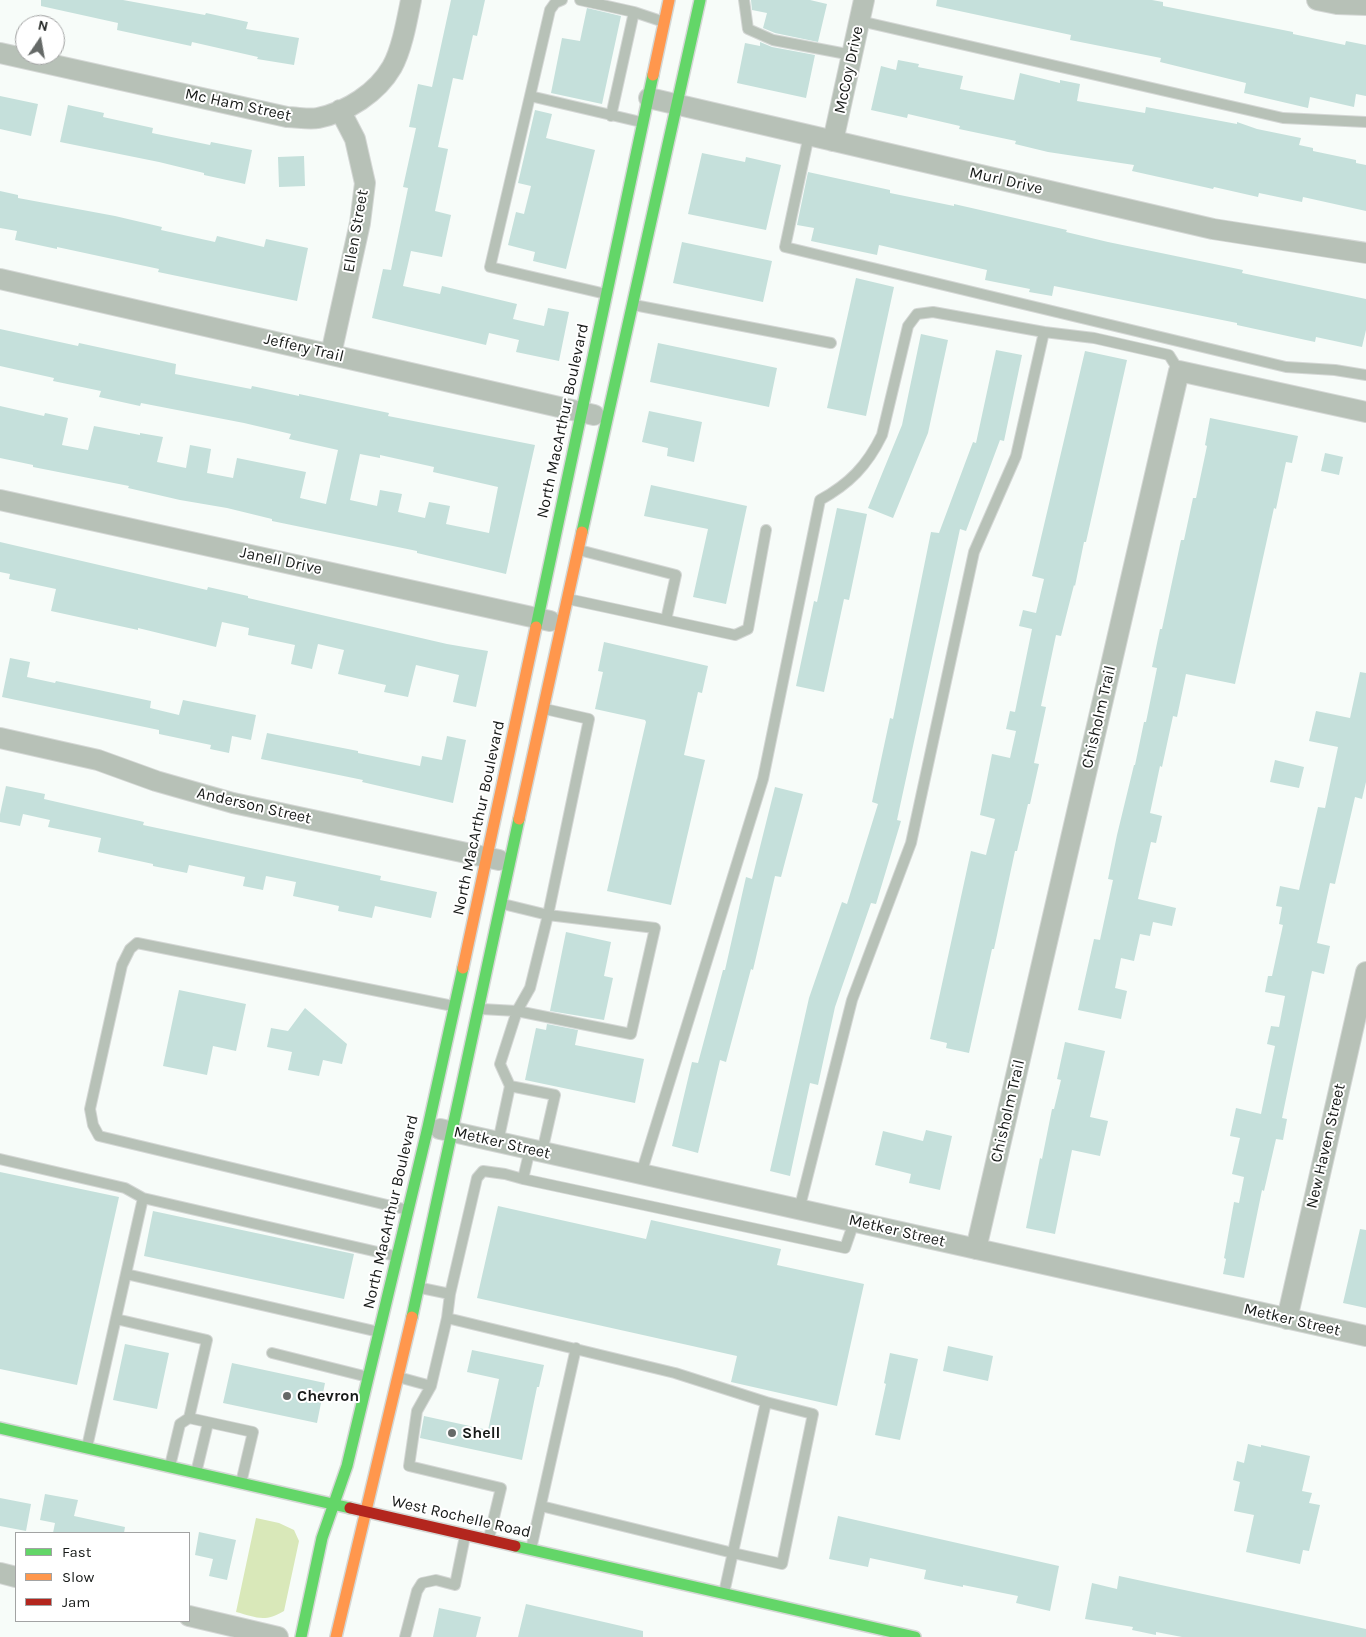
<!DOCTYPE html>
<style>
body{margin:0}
#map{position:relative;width:1366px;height:1637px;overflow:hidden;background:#f7fcf9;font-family:Karla,sans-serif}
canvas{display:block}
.legend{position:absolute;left:15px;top:1532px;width:175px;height:90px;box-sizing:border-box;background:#fff;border:1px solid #a2a3a3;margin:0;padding:6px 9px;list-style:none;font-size:15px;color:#171a18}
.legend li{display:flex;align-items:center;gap:10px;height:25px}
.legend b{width:25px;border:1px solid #a2a3a3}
.north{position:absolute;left:15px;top:15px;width:50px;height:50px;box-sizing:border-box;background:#fff;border:1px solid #a2a3a3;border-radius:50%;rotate:12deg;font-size:14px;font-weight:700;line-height:20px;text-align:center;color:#171a18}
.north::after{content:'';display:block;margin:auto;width:18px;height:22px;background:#656967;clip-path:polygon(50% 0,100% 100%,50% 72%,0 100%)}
</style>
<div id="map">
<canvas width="1366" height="1637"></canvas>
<ul class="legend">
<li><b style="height:6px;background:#63d668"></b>Fast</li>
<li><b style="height:6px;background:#ff974d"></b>Slow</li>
<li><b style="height:6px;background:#b3261e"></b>Jam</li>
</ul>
<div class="north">N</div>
</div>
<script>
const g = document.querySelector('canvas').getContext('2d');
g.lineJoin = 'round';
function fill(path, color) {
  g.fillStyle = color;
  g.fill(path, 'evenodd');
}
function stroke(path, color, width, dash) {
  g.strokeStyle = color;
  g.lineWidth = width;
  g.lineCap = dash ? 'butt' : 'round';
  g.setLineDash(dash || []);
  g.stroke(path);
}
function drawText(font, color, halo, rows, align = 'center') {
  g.font = font + ' Karla,sans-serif';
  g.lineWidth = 4;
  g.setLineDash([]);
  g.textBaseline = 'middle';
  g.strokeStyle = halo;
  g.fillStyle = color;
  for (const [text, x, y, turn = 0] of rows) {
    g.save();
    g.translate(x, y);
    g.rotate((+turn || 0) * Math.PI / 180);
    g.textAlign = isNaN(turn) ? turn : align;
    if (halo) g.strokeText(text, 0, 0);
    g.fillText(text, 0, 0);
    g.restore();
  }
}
fill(new Path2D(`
 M256 1518 279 1523 294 1530 299 1541 284 1611C264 1623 256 1617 236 1612Z`), '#d9e8b9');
fill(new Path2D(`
 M41 0H123L205 15 206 13 248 22 246 29 299 38 294 65 257 59 258 57 192 42 191 46 117 30 118 23 41 6Z
 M451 0H485L477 36 473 35 463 80 453 78 438 147 448 149 435 211 451 215 442 257 411 251 403 286 440 294 442 286 517 304 513 319 544 326 548 308 569 312 559 361 516 352 519 340 489 333 486 345 372 318 383 269 391 270 408 188 403 187 416 128 409 127 418 84 432 87Z
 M751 0H810L827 4 818 42 775 33 763 28 767 13 752 10Z
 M937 0H1152L1163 2V6L1293 32V34L1345 45 1346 41 1366 45V96L1356 94 1354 107 1310 97 1308 108 1244 93 1246 83 1160 62 1161 58 1070 40 1071 35 936 6Z
 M587 8 621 16 602 104 551 93 562 38 580 41Z
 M760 42 772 47 815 55 806 98 737 83 745 43 760 46Z
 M898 60 919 64 918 67 963 76 960 89 1014 100 1020 73 1060 83V80L1080 84 1077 101 1145 113 1146 107 1237 124V122L1257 129 1301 138 1299 145 1313 148V151L1356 160V163L1366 165V211L1303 197 1302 202 1259 193 1258 197 1214 187 1213 189 1132 171 1134 165 1048 152 1015 144 1016 141 959 129 960 126 908 114 907 118 871 110 881 66 896 70Z
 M0 96 38 104 31 136 0 129Z
 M68 105 104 113 103 117 153 128 152 133 210 145 211 142 252 150 245 184 204 175V173L159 162 60 142Z
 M535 110 552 114 546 138 595 150 566 269 533 261 535 252 508 245 516 212 524 214 531 186 518 183Z
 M702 153 745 162 746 157 781 165 766 230 688 214Z
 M304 156 305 186 279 187 278 157Z
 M808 172 890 190V193L954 206V204L976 209 1067 230 1066 232 1108 242 1243 270 1242 273 1366 299V330L1362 347 1316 337 1315 342 1237 325V323L1054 286 1052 296 1029 292 1030 289 985 280 987 270 879 245 877 255 811 241 814 228 797 225Z
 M0 191 18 195V198L115 216 162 227 161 230 215 242 217 236 264 247 266 239 308 248 297 301 158 272 159 269 57 247V249L15 240 17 231 0 228Z
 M682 242 772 261 763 302 673 283Z
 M856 278 894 287 866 416 827 408Z
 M0 329 78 346 79 343 176 364 175 374 251 389 252 386 299 396V394L389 413 388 416 535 445 506 574 417 553V551L272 521V519L227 508 180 500 128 488 129 486 33 467V465L0 458V406L44 416 45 413 68 418 62 445 88 450 94 426 140 435V433L163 437 157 462 186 468 190 445 211 449 207 473 233 478 237 458 306 472 300 498 326 504 338 450 289 439 291 434 244 423 141 403 140 406 99 397 101 391 53 381 54 378 0 366ZM360 454 380 458V455L434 467 433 472 498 487 489 533 446 524 450 506 429 502 425 518 398 512 402 494 380 490 377 506 350 500Z
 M921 334 948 340 928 433 893 518 868 508 902 425Z
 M658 343 777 368 769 407 650 382Z
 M996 350 1022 355 1004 441 1000 440 966 531 960 529 897 820 901 821 876 904 871 903 835 1007 818 1085 810 1083 790 1176 770 1171 809 998 842 902 847 904 878 804 872 802 890 718 893 719 931 532 939 533 973 442 976 443Z
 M1085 351 1127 360 1086 542H1084L1075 586 1074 585 1061 636 1056 635 1041 706 1046 707 1034 763 1039 764 1030 804H1028L1017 851H1015L994 949H992L969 1053 946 1048 947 1043 930 1039 971 851 986 855 995 819 980 815 992 754 1010 758 1016 731 1006 729 1010 711 1015 712 1032 629 1019 626 1023 610 1036 613 1044 579 1032 576Z
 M649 411 702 422 694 462 667 456 668 448 642 442Z
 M1210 418 1298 436 1292 463 1286 462 1276 509 1274 508 1235 684 1186 674 1177 717 1173 716 1162 767 1160 766 1150 813 1162 816 1156 843 1151 842 1138 899 1176 908 1172 926 1153 922 1150 936 1140 934 1134 961 1121 958 1115 988 1127 991 1121 1019 1078 1010 1094 939 1100 940 1113 880 1108 879 1117 835 1134 765H1135L1144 722H1146L1157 668 1152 667 1160 629H1162L1181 540H1184L1193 498H1196L1207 446 1205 445Z
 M1325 453 1343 457 1339 475 1321 471Z
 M651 485 747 506 726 604 693 597 708 529 644 516Z
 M837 508 867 514 849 600 844 599 824 692 796 686 814 601 817 602Z
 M0 542 207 590 208 587 248 596V598L447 644 488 651 476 707 453 702 459 675 416 665 408 697 384 692 386 685 338 674 344 650 318 644 312 669 291 664 295 645 248 635 249 628 222 622 216 647 138 628V630L51 611 56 589 9 579 10 574 0 572Z
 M604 642 708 666 702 693 698 692 684 755 705 760 671 905 607 891 646 722 645 720 595 709 603 672 598 671Z
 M10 658 30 662 27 677 55 683 56 681 151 701 150 708 179 715 183 700 256 715 251 740 232 736 229 753 210 749 211 745 159 734V730L2 697Z
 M1360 672 1366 673V782L1362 799 1355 797 1335 884 1330 883 1317 943 1330 946 1324 974 1312 971 1282 1118 1287 1119 1283 1140 1276 1139 1264 1191 1262 1190 1244 1278 1223 1274 1226 1259 1224 1258 1234 1202 1239 1203 1244 1177 1232 1174 1240 1138 1230 1136 1236 1108 1261 1114 1275 1046 1267 1044 1271 1026 1279 1027 1285 996 1265 992 1268 976H1272L1283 925 1279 924 1282 907 1276 906 1280 886 1299 890 1318 807 1325 808 1338 747 1309 741 1316 711 1350 718Z
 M267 733 358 751V753L420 766 422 756 442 760 447 736 466 740 453 803 362 782 363 780 261 759Z
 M1275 760 1304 767 1299 788 1270 782Z
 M6 786 45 794 44 799 144 822 143 825 381 876 380 880 437 892 431 918 375 906 372 918 338 911 339 906 293 896 296 882 266 876 263 890 243 886 245 877 189 865 187 873 153 866V864L98 852 101 838 48 827 50 820 23 814 20 826 0 822V814Z
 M775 787 803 794 781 877 775 876 753 970 751 969 726 1062 720 1060 698 1153 672 1146 692 1062 698 1063 723 970H725L746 877 752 879Z
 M566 932 611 942 604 976 613 978 604 1020 550 1011Z
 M179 990 246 1004 236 1051 213 1046 207 1075 163 1066Z
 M305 1008 347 1044 342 1064 323 1060 319 1076 288 1070 292 1052 267 1047 271 1028 288 1031Z
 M547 1024 578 1030 575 1045 644 1059 635 1103 525 1080 536 1028 546 1030Z
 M1065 1042 1105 1051 1090 1117 1108 1121 1100 1156 1072 1150 1055 1234 1026 1228 1040 1158 1042 1159 1052 1109H1054L1061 1080 1057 1079Z
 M926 1130 952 1136 940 1190 909 1183 911 1174 875 1165 883 1131 923 1141Z
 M0 1172 119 1197 77 1385 0 1369Z
 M498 1206 646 1239 651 1220 781 1249 777 1265 864 1284 837 1406 731 1382 737 1356 477 1298Z
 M153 1211 354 1254 344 1299 144 1256Z
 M1360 1229 1366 1230V1308L1343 1303Z
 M125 1344 169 1353 157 1409 113 1400Z
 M948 1346 993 1356 988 1381 943 1371Z
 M472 1350 544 1365 539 1387H537L522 1460 420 1438 424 1416 488 1430 499 1379 467 1372Z
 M890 1353 918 1359 900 1440 875 1435 886 1384 884 1383Z
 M232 1363 325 1383 317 1423 223 1403Z
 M1248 1444 1261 1447V1445L1310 1456 1302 1491 1312 1493 1309 1503 1320 1505 1309 1551 1303 1550 1300 1564 1246 1552 1254 1515 1234 1511 1240 1482 1233 1480 1237 1461 1244 1463Z
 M45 1494 78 1500 74 1516 125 1527 124 1533H53L55 1523 40 1520Z
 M0 1498 31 1504 26 1531 0 1526Z
 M838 1516 1059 1566 1050 1611 1016 1603 1018 1596 963 1585V1587L924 1579 926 1570 870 1558 868 1567 829 1559Z
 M199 1532 236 1540 227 1580 209 1576 213 1559 195 1555Z
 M1119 1576 1366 1629V1637H1182L1156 1632V1635L1132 1630 1133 1627 1085 1619 1092 1583 1117 1589Z
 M526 1604 643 1631V1637H518Z
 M439 1608 481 1617 476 1637H433Z`), '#c5e0db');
const lane = new Path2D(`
 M580 0 634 12 664 22
 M744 0 748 29 773 40 852 55
 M860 21 1283 118 1366 122
 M530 96 550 10 555 3 562 0
 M611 116 634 12
 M809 135 785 247 1286 367 1335 370 1366 375
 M606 294 490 267 530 96 641 122
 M634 305 831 343
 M1044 332 1094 338 1169 355 1179 371
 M579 550 676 575 666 620
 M568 599 735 635 748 629 766 530
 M503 904 548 915 530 988 517 1011 631 1034 655 928 548 915 589 719 545 709
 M481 1009 517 1011 500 1064 510 1086 498 1142
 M510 1086 555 1095 542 1152
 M0 1159 125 1188 143 1198 87 1447
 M641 1174 763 779 820 500C849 484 867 466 882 435L908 326 917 314 933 312 1044 332 1016 456 974 552 911 843 852 1000 799 1210
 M523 1179 845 1248 854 1222
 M143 1198 395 1256
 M408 1210 99 1136 93 1125 90 1109 122 965 130 949 137 943 453 1006
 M126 1274 379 1332
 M421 1288 450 1294 447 1318 675 1373 766 1402 724 1593
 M450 1294 477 1178 483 1171 505 1174 523 1179 530 1149
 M116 1319 207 1340 189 1418 253 1432 241 1483
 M272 1353 368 1377
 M398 1377 431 1386 447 1318
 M431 1386 417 1411 409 1466 501 1488 489 1538
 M170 1466 180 1424 189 1418
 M196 1473 208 1423
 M541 1506 733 1553 782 1564 813 1414 766 1402
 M531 1549 576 1348
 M405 1637 417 1591 422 1583 436 1580 455 1585 465 1536`);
const street = new Path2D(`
 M1317 0 1337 4 1366 5
 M0 53 287 117C297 117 309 120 318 118 347 112 377 93 392 67 402 49 407 20 411 0
 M649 98 1213 229 1366 253
 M833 141 864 0
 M0 279 594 415
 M331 354 360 223 365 183 355 139 340 110
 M0 500 550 621
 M0 738 98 760 156 781 233 803 499 860
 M440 1129 1366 1336
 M976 1249 1179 371 1366 412
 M1287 1319 1366 972
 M0 1573 16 1577
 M189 1616 278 1637`);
const fast = new Path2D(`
 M582 532 700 0
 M536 627 653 75
 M412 1317 519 819
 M0 1428 350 1508
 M515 1546 915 1637
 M301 1637 322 1538 347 1466 428 1127 463 968`);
const slow = new Path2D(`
 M653 75 669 0
 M519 819 582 532
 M463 968 536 627
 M336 1637 412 1317`);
const jam = new Path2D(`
 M350 1508 515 1546`);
stroke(lane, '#d4d7d5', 12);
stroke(street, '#d4d7d5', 22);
stroke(fast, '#d4d7d5', 14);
stroke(slow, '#d4d7d5', 14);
stroke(jam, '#d4d7d5', 14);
stroke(lane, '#b7c1b7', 10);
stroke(street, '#b7c1b7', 20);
stroke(fast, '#63d668', 11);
stroke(slow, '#ff974d', 11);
stroke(jam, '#b3261e', 11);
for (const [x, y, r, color] of [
 [287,1396,5,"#656967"],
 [452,1433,5,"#656967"]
]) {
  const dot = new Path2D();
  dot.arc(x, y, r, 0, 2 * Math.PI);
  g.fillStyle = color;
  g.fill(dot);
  stroke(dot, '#fff', 2);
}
drawText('16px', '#171a18', '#fff', [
 ["McCoy Drive",849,70,-78],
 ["Mc Ham Street",238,105,12],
 ["Murl Drive",1006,181,13],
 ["Ellen Street",356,231,-80],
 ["Jeffery Trail",304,348,13],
 ["North MacArthur Boulevard",563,421,-78],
 ["Janell Drive",281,561,12],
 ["Chisholm Trail",1099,717,-77],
 ["Anderson Street",254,806,13],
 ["North MacArthur Boulevard",479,818,-78],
 ["Chisholm Trail",1008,1111,-77],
 ["Metker Street",502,1143,13],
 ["New Haven Street",1326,1146,-77],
 ["North MacArthur Boulevard",391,1212,-77],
 ["Metker Street",897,1231,13],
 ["Metker Street",1292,1320,13],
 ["West Rochelle Road",461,1517,13]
]);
drawText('bold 16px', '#171a18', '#fff', [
 ["Chevron",297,1396],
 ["Shell",462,1433]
], 'left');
</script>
